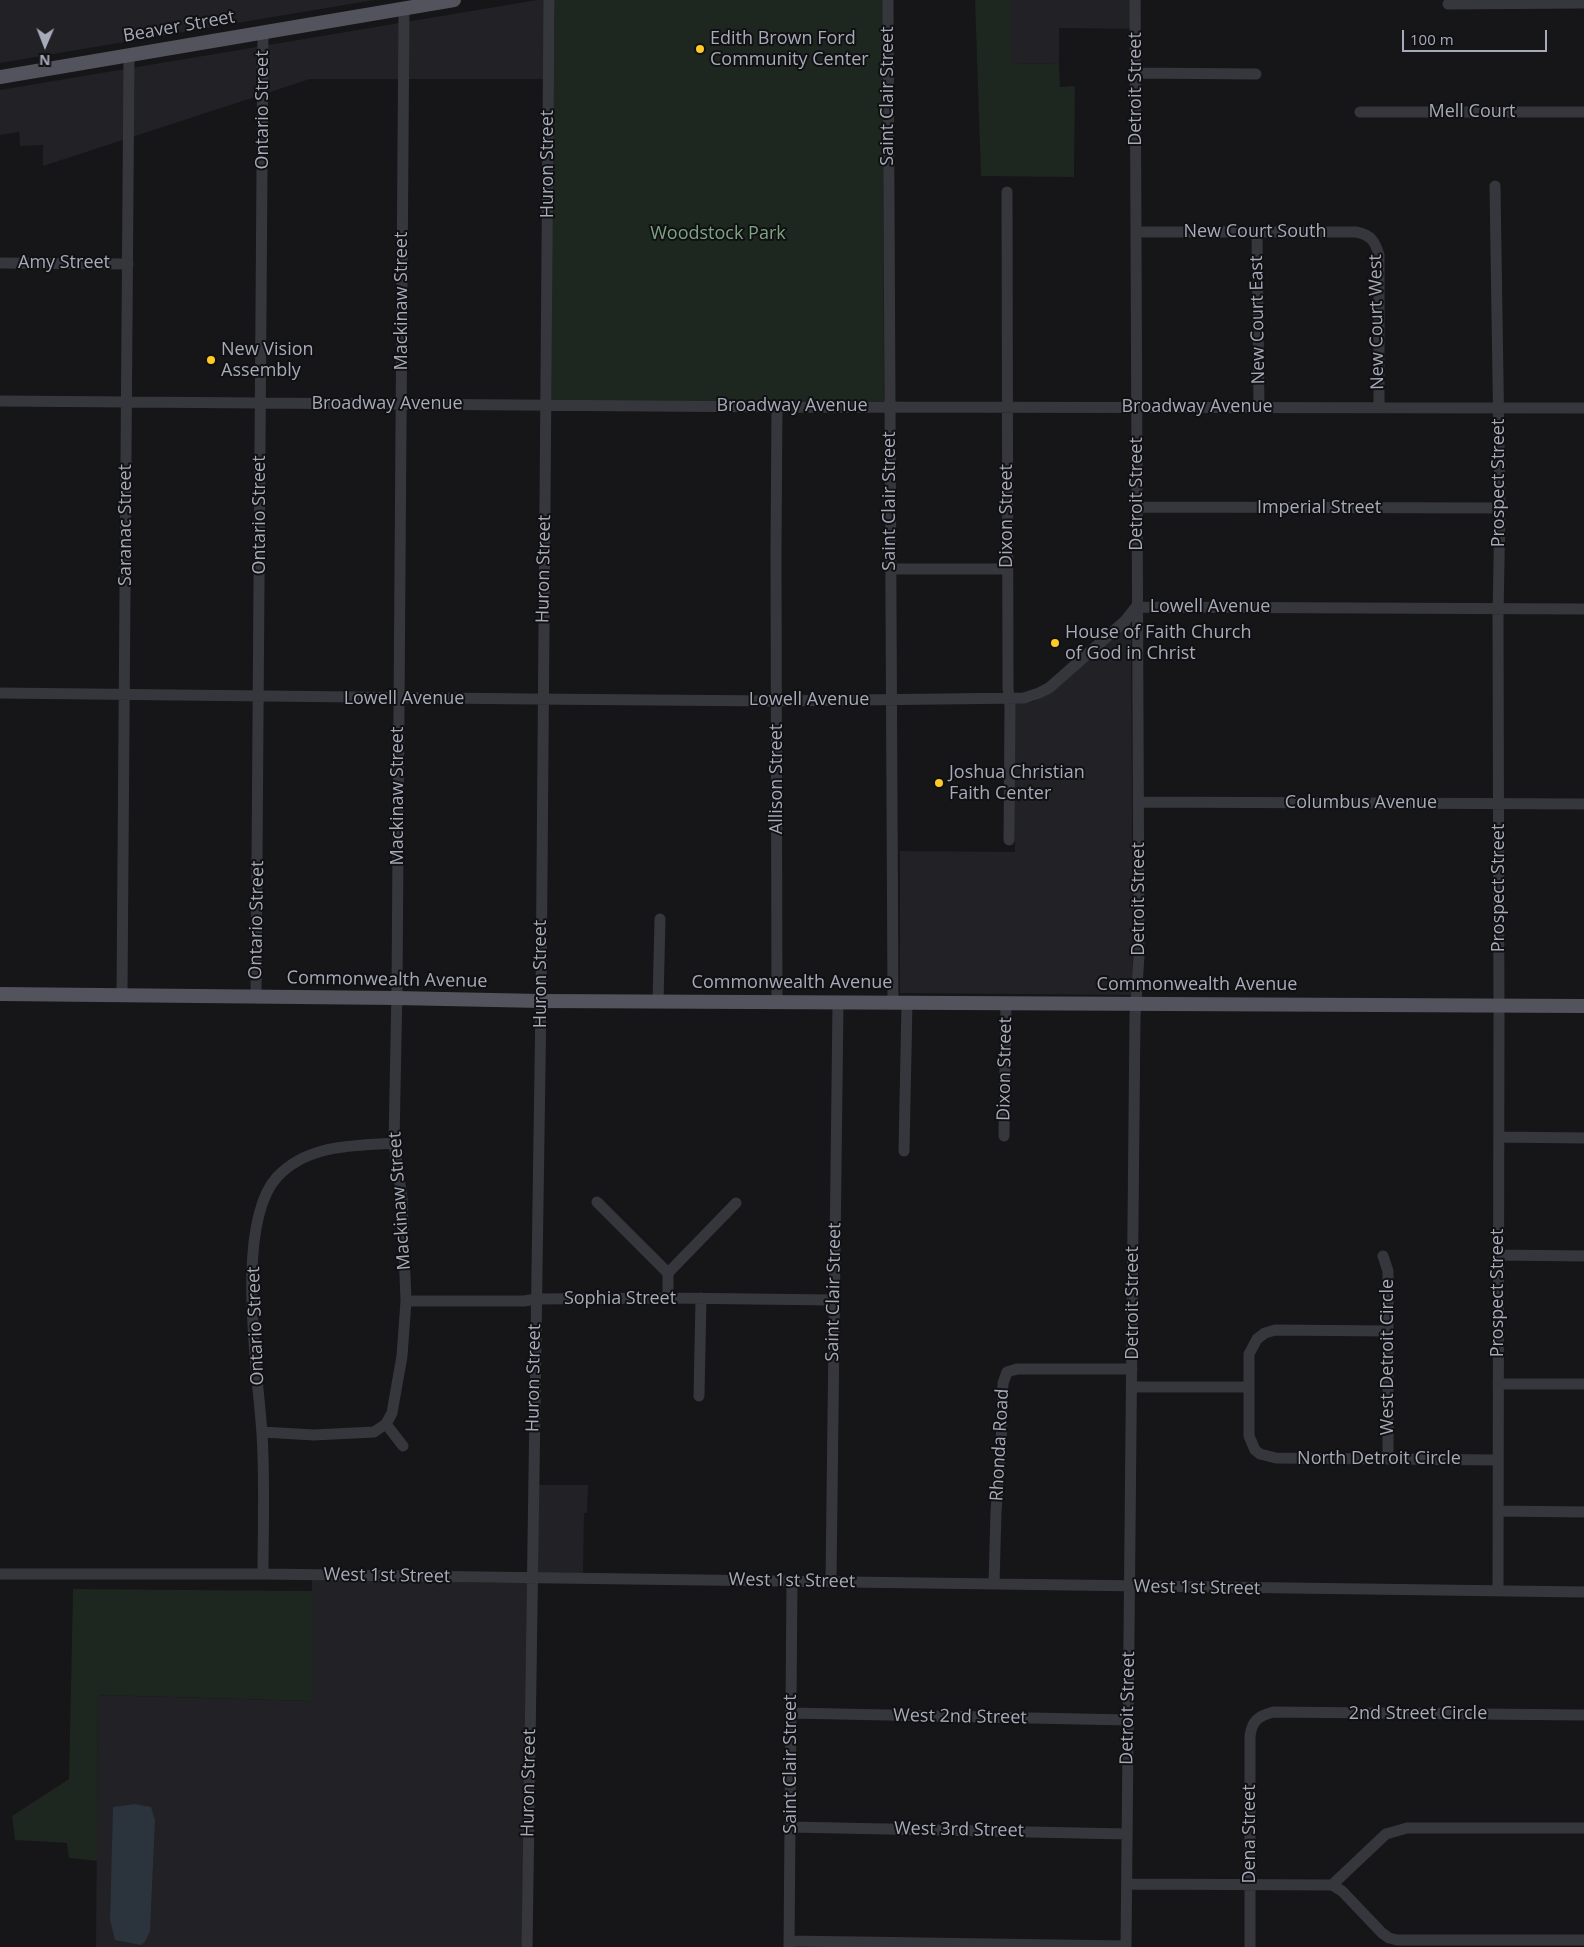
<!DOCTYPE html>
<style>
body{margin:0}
#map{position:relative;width:1584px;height:1947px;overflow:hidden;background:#161518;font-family:"Open Sans",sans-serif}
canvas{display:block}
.north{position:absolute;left:20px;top:20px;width:50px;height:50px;-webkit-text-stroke:4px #111013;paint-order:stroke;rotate:181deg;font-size:14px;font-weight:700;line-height:20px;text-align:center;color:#a6aab9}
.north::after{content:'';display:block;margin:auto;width:18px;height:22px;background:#a6aab9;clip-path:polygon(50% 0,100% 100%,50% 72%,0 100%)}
.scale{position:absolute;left:1402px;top:30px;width:145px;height:22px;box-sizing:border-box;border:2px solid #a6aab9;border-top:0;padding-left:6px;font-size:15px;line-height:18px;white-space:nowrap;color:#a6aab9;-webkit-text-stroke:4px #111013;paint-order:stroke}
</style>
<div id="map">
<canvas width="1584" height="1947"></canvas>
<div class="north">N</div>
<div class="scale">100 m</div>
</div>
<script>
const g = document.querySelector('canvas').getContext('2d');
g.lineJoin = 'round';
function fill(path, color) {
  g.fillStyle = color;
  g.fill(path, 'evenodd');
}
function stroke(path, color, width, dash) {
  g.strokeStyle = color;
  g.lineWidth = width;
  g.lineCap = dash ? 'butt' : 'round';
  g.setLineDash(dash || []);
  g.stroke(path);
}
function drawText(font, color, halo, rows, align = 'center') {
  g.font = font + ' "Open Sans",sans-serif';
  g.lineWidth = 4;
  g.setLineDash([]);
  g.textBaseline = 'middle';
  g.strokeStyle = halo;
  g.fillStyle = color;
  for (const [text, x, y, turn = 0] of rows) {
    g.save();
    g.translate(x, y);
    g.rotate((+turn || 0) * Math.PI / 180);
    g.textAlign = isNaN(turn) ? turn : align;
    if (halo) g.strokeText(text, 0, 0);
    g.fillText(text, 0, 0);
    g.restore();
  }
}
fill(new Path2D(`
 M0 0H374L0 63Z
 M537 0H555L553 79H310L43 166V145L20 146 19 132 0 135V90Z
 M1011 0H1141V29L1059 28V64L1011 63Z
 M1131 620 1133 995 900 993V851L1015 852 1012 702H1032L1045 696Z
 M537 1485H588L587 1513H584L583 1574 538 1573Z
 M312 1580 527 1583 522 1947H96L98 1695 312 1701Z`), '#222125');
fill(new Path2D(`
 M555 0H883L884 401H551L553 79Z
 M975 0H1011V63L1059 64 1060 87 1075 86 1074 177 981 176Z
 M73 1589 312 1591V1701L98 1695 97 1861 69 1858 67 1843 15 1840 12 1816 69 1779Z`), '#1d261f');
fill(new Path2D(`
 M135 1804 151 1807 155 1820 150 1931 145 1942 141 1945 115 1940 110 1920 113 1807Z`), '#2b333c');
stroke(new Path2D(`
 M888 0 893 1002
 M1448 4 1584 3
 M1136 73 1256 74
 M1360 112H1584
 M1495 186 1500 508 1498 616 1499 1018 1498 1591
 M1007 192 1008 688 1010 707 1009 840
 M1136 232H1356C1371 235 1375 241 1379 255V407
 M1257 232 1259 407
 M0 263 128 264
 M0 401 777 407 1584 408
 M777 407 776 550 777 1002
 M1138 507 1500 508
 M890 569H1007
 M0 693 531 699 776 701 1024 698 1039 693 1049 688 1125 621 1136 607 1584 609
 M1139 802 1584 804
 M122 995 129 55
 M256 997 263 32
 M658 1002 660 919
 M1004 1136 1006 1003
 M1499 1137 1584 1138
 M904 1151 907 1003
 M597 1202 668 1273
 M1499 1255 1584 1256
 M1383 1256 1388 1271V1458
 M668 1298V1273L736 1203
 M406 1301H524L536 1299 668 1298 834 1300
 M1388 1331 1275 1330 1265 1333 1257 1339 1249 1354V1436L1255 1450 1260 1454 1276 1458 1498 1460
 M1498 1384H1584
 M1132 1387H1248
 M699 1396 701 1298
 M386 1424 403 1446
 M262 1432 314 1435 374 1432 386 1424 392 1413 402 1356 406 1301 402 1198 394 1143 397 988 404 8
 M1499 1511 1584 1512
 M0 1574H263L1584 1592
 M263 1574C263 1528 265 1481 262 1434 258 1372 234 1225 277 1177 308 1144 353 1146 394 1143
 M831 1581 838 1003
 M994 1584 996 1511 1001 1448 1003 1383 1007 1372 1017 1369H1132
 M791 1713 1128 1720
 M790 1827 1127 1834
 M1127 1884 1332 1885 1342 1891 1382 1933 1389 1938 1397 1940H1584
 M1332 1885 1386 1834 1407 1828H1584
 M789 1941 1126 1946
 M527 1947 541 1001 549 0
 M789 1947 792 1581
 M1126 1947 1135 1016 1139 956 1135 0
 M1250 1947V1736C1252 1721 1258 1716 1273 1712L1584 1715`), '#36373d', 11);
stroke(new Path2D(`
 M0 77 454 0
 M0 994 396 998 541 1001 1584 1006`), '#52535c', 14);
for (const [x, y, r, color] of [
 [700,49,5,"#ffca26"],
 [211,360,5,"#ffca26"],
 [1055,643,5,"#ffca26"],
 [939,783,5,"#ffca26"]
]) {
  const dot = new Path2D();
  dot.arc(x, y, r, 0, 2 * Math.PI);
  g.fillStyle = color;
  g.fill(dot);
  stroke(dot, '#111013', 2);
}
drawText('18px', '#a6aab9', '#111013', [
 ["Beaver Street",179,27,-10],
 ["Detroit Street",1136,89,-90],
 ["Saint Clair Street",888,96,-90],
 ["Ontario Street",263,110,-90],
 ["Mell Court",1472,112],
 ["Huron Street",548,164,-90],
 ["New Court South",1255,232],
 ["Amy Street",64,263],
 ["Mackinaw Street",402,301,-90],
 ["New Court East",1258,320,-91],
 ["New Court West",1377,322,-91],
 ["Broadway Avenue",387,404],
 ["Broadway Avenue",792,406],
 ["Broadway Avenue",1197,407],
 ["Prospect Street",1499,483,-90],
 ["Detroit Street",1137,494,-90],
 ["Saint Clair Street",890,501,-90],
 ["Imperial Street",1319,508],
 ["Ontario Street",260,515,-90],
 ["Dixon Street",1007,516,-90],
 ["Saranac Street",126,525,-90],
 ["Huron Street",544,569,-89],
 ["Lowell Avenue",1210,607],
 ["Lowell Avenue",404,699],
 ["Lowell Avenue",809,700],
 ["Allison Street",777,779,-90],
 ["Mackinaw Street",398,796,-90],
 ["Columbus Avenue",1361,803],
 ["Prospect Street",1499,888,-90],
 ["Detroit Street",1139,899,-90],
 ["Ontario Street",257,920,-89],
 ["Huron Street",541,974,-90],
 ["Commonwealth Avenue",387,980,1],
 ["Commonwealth Avenue",792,983],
 ["Commonwealth Avenue",1197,985],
 ["Dixon Street",1005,1069,-89],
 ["Mackinaw Street",400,1201,-94],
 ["Saint Clair Street",834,1292,-89],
 ["Prospect Street",1498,1293,-90],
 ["Sophia Street",620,1299],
 ["Detroit Street",1133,1303,-90],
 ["Ontario Street",256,1326,-92],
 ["West Detroit Circle",1388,1357,-90],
 ["Huron Street",534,1378,-89],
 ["Rhonda Road",1000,1445,-87],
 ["North Detroit Circle",1379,1459],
 ["West 1st Street",387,1576,1],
 ["West 1st Street",792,1581,1],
 ["West 1st Street",1197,1588,1],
 ["Detroit Street",1128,1708,-89],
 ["2nd Street Circle",1418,1714],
 ["West 2nd Street",960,1717,1],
 ["Saint Clair Street",791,1764,-90],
 ["Huron Street",529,1783,-89],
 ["West 3rd Street",959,1830,1],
 ["Dena Street",1250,1834,-90]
]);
drawText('18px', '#a6aab9', '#111013', [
 ["Edith Brown Ford",710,39],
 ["Community Center",710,60],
 ["New Vision",221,350],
 ["Assembly",221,371],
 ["House of Faith Church",1065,633],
 ["of God in Christ",1065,654],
 ["Joshua Christian",949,773],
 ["Faith Center",949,794]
], 'left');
drawText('18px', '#7ca582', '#111013', [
 ["Woodstock Park",718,234]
]);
</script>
